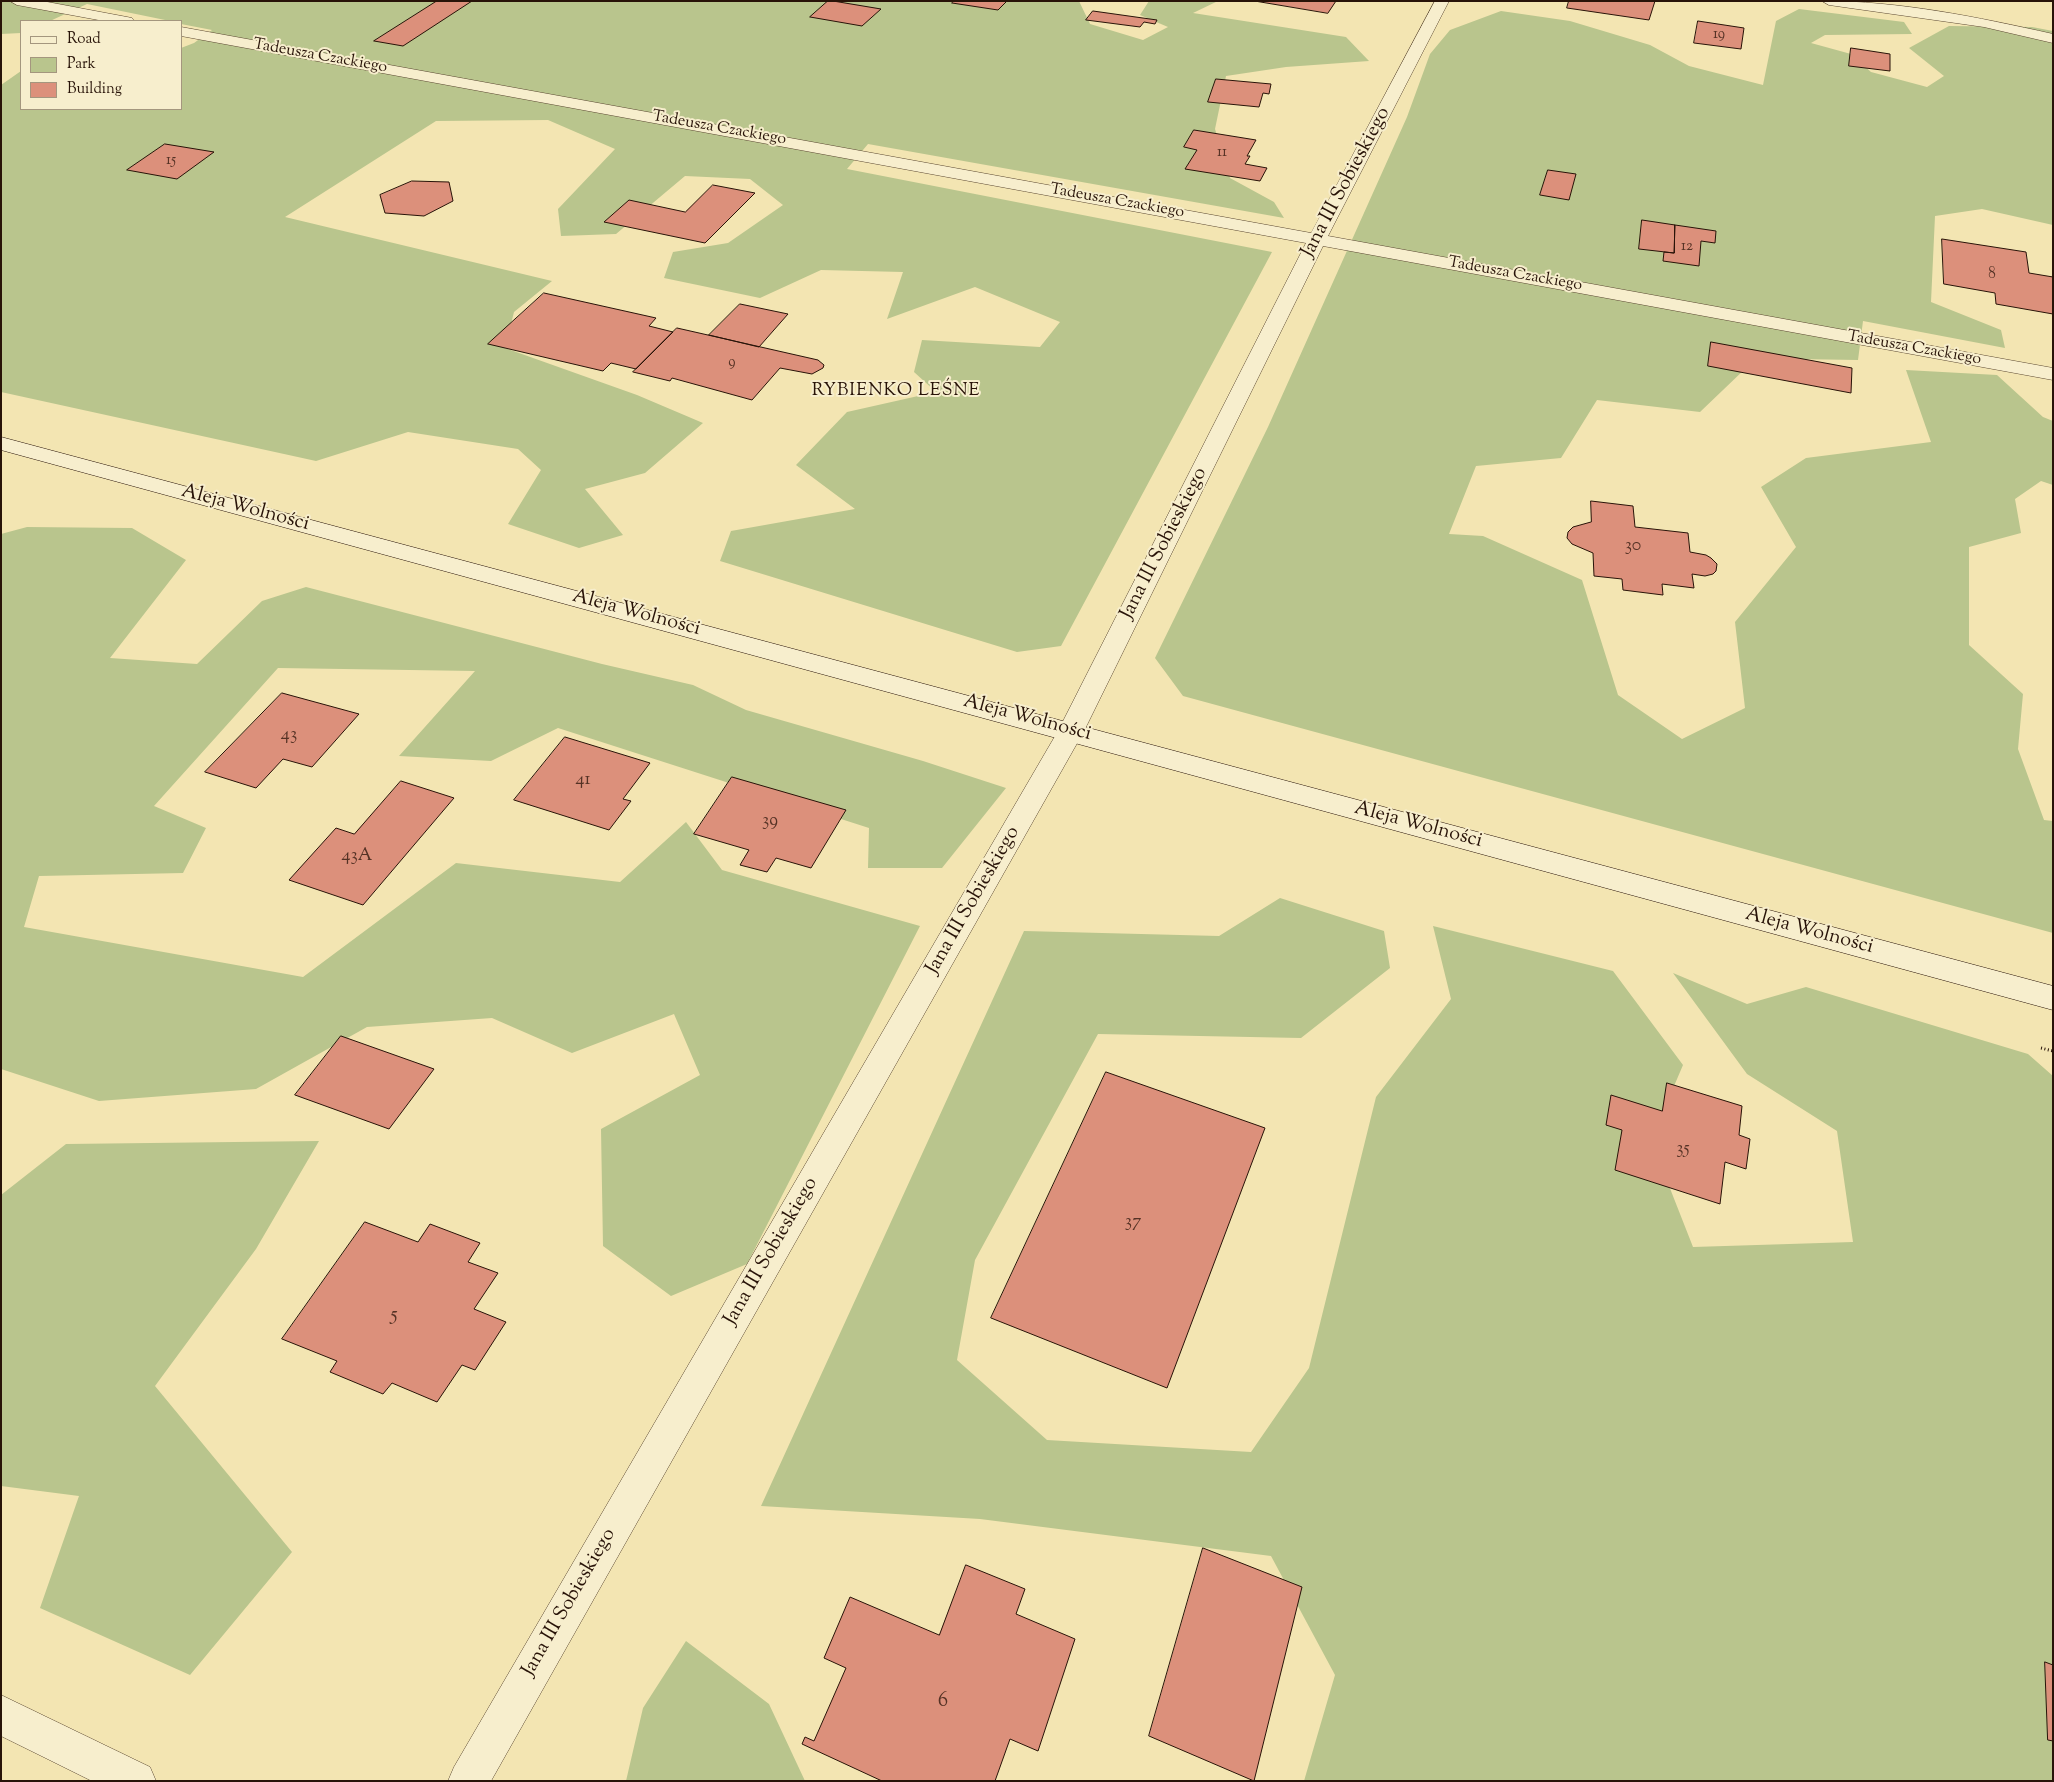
<!DOCTYPE html>
<meta charset="utf-8">
<style>
body{margin:0}
#map{position:relative;width:2054px;height:1782px;overflow:hidden;background:#f3e5b2;font-family:"Sorts Mill Goudy",serif}
canvas{display:block}
.frame{position:absolute;inset:0;border:2px solid #281308;pointer-events:none}
.legend{position:absolute;left:20px;top:20px;width:162px;height:90px;box-sizing:border-box;background:#f7eecd;border:1px solid #a4967e;margin:0;padding:6px 9px;list-style:none;font-size:15px;color:#281308}
.legend li{display:flex;align-items:center;gap:10px;height:25px}
.legend b{width:25px;border:1px solid #a4967e}
</style>
<div id="map">
<canvas width="2054" height="1782"></canvas>
<div class="frame"></div>
<ul class="legend">
<li><b style="height:6px;background:#f7eecd"></b>Road</li>
<li><b style="height:14px;background:#b9c58d"></b>Park</li>
<li><b style="height:14px;background:#dc907b"></b>Building</li>
</ul>
</div>
<script>
const g = document.querySelector('canvas').getContext('2d');
g.lineJoin = 'round';
function fill(path, color) {
  g.fillStyle = color;
  g.fill(path, 'evenodd');
}
function stroke(path, color, width, dash) {
  g.strokeStyle = color;
  g.lineWidth = width;
  g.lineCap = dash ? 'butt' : 'round';
  g.setLineDash(dash || []);
  g.stroke(path);
}
function drawText(font, color, halo, rows, align = 'center') {
  g.font = font + ' "Sorts Mill Goudy",serif';
  g.lineWidth = 4;
  g.setLineDash([]);
  g.textBaseline = 'middle';
  g.strokeStyle = halo;
  g.fillStyle = color;
  for (const [text, x, y, turn = 0] of rows) {
    g.save();
    g.translate(x, y);
    g.rotate((+turn || 0) * Math.PI / 180);
    g.textAlign = isNaN(turn) ? turn : align;
    if (halo) g.strokeText(text, 0, 0);
    g.fillText(text, 0, 0);
    g.restore();
  }
}
fill(new Path2D(`
 M1 1H1079L1090 24 1143 40 1168 27 1140 15 1149 1H1218L1193 13 1346 37 1369 61 1286 67 1226 76 1215 129 1230 178 1274 202 1284 218 868 144 847 169 1272 252 1061 646 1017 652 720 561 731 531 855 509 796 465 847 412 936 392 914 372 922 340 1040 347 1060 322 975 287 887 319 903 272 821 270 760 298 664 278 673 252 728 243 783 205 750 179 685 176 616 234 561 236 558 209 615 149 548 120 436 121 285 217 552 281 514 312 505 348 637 395 703 423 645 473 585 489 623 535 579 548 508 524 541 470 518 449 408 432 316 461 1 392V85L21 71V109H181V48L194 43 212 30 181 24V21H170L87 4 50 21H21V33L1 34Z
 M1799 9 1904 22 1912 34 1825 35 1811 43 1851 54 1871 72 1927 87 1944 76 1909 48 1949 26 2032 27 2053 31V225L1982 209 1935 216 1931 302 2001 330 2005 348 1863 321 1858 360 1794 359 1746 368 1700 412 1597 400 1561 458 1476 466 1449 534 1483 536 1582 580 1618 695 1682 739 1745 708 1735 622 1796 547 1761 487 1806 458 1931 442 1906 370 1997 375 2043 417 2053 421V485L2041 481 2015 499 2021 533 1969 547V645L2023 694 2018 749 2044 820 2053 821V933L1183 696 1155 658 1268 427 1407 117 1430 54 1450 30 1501 11 1570 21 1650 45 1689 66 1763 85 1776 21Z
 M27 527 132 528 186 560 110 658 197 664 262 601 306 587 602 664 693 685 746 710 923 761 1006 788 942 868H868L869 828 558 728 491 761 399 756 475 671 278 668 154 806 206 828 183 873 39 876 24 927 303 977 456 863 620 882 686 822 722 870 920 926 747 1264 671 1296 603 1246 601 1129 700 1075 674 1014 572 1053 492 1018 367 1027 256 1089 99 1101 1 1069V534Z
 M1280 898 1384 931 1390 968 1301 1038 1098 1034 975 1260 957 1360 1047 1440 1251 1452 1309 1368 1376 1097 1451 999 1433 926 1613 971 1683 1065 1651 1140 1693 1247 1853 1242 1837 1131 1747 1074 1673 973 1747 1004 1806 987 2028 1054 2053 1076V1781H1304L1335 1675 1271 1556 980 1519 761 1506 1024 931 1219 936Z
 M319 1141 256 1249 155 1386 292 1552 190 1675 40 1608 79 1496 1 1486V1195L66 1144Z
 M686 1641 769 1704 805 1781H626L643 1708Z`), '#b9c58d');
const building = new Path2D(`
 M437 1H472L403 46 374 41Z
 M828 1H833L881 9 862 26 810 17Z
 M954 1H1004L1006 2 998 10 952 3Z
 M1255 1H1336L1328 13Z
 M1569 1H1655L1649 20 1567 8Z
 M1093 11 1157 20 1155 24 1144 22 1140 27 1086 20Z
 M1698 21 1744 28 1741 49 1694 43Z
 M1851 48 1890 54V71L1849 66Z
 M1216 79 1271 84 1269 94 1263 93 1259 107 1208 102Z
 M1194 130 1256 140 1247 156H1250L1245 164 1267 168 1260 181 1185 169 1197 150 1184 147Z
 M165 144 214 152 177 179 127 170Z
 M1548 170 1576 174 1569 200 1540 195Z
 M412 181 449 182 453 201 424 216 385 213 380 195Z
 M713 185 755 193 705 243 604 222 629 200 685 212Z
 M1642 220 1675 225 1674 253 1639 249Z
 M1675 225 1716 231 1715 243 1701 241 1699 266 1663 261 1664 252 1674 253Z
 M1942 239 2026 252 2029 273 2053 277V314L1996 304 1995 293 1944 284Z
 M544 293 656 318 649 326 673 332 636 369 611 363 603 371 488 344Z
 M740 304 788 314 759 347 709 335Z
 M677 328 818 360 824 365 823 368 812 374 780 368 752 400 672 378 670 381 633 372Z
 M1711 342 1852 368 1851 393 1708 366Z
 M1591 501 1633 506 1635 527 1688 533 1690 552 1706 555 1711 558 1717 564 1716 571 1713 574 1705 576 1692 574 1694 588 1662 584 1663 595 1623 590 1622 579 1594 576 1593 553 1572 544 1567 538 1568 532 1573 527 1591 522Z
 M282 693 359 714 312 767 283 759 256 788 205 772Z
 M565 737 650 763 623 799 631 801 609 830 514 800Z
 M732 777 846 810 811 868 776 858 767 872 740 865 749 850 694 834Z
 M401 781 454 798 363 905 289 880 336 828 354 834Z
 M341 1036 434 1069 389 1129 295 1095Z
 M1106 1072 1265 1128 1167 1388 991 1318Z
 M1667 1083 1742 1106 1739 1135 1750 1139 1746 1169 1725 1162 1720 1204 1615 1170 1622 1130 1606 1125 1611 1095 1662 1111Z
 M365 1222 418 1242 430 1224 480 1243 468 1262 498 1273 474 1309 506 1322 475 1370 462 1365 437 1402 392 1383 383 1394 330 1372 337 1361 282 1339Z
 M1203 1548 1302 1587 1254 1781 1149 1736Z
 M966 1565 1025 1589 1016 1614 1075 1639 1038 1751 1010 1739 995 1781H882L802 1744 805 1737 814 1741 846 1668 824 1658 850 1597 939 1635Z
 M2045 1662 2053 1665V1741L2048 1740Z`);
fill(building, '#dc907b');
stroke(building, '#281308', 1);
const street = new Path2D(`
 M10 1H42L127 17 132 18 134 21H104L17 5Z
 M1435 1H1449L1328 236 2053 368V380L1323 246 1084 731 491 1781H448L454 1767 1058 731 1306 243 181 36V27L1311 233Z
 M1822 1C1900 1 1977 17 2053 34V43L1984 27 1829 5Z
 M1 1695 150 1767 156 1781H92L1 1736Z`);
const secondary = new Path2D(`
 M1 437 2053 986V1010L1 450Z`);
stroke(street, '#5b4832', 1);
stroke(secondary, '#281308', 1);
stroke(new Path2D(`
 M2041 1048 2053 1051`), '#281308', 3, [1, 2.5]);
fill(street, '#f7eecd');
fill(secondary, '#f7eecd');
drawText('15px', '#553225', null, [
 ["19",1719,35],
 ["11",1222,153],
 ["15",171,161],
 ["12",1687,247],
 ["8",1992,275],
 ["9",732,363]
]);
drawText('16px', '#281308', '#f7eecd', [
 ["Tadeusza Czackiego",320,57,10],
 ["Tadeusza Czackiego",719,129,10],
 ["Tadeusza Czackiego",1117,202,10],
 ["Tadeusza Czackiego",1515,275,10],
 ["Tadeusza Czackiego",1914,349,10]
]);
g.letterSpacing = '1px';
drawText('18px', '#281308', '#f7eecd', [
 ["RYBIENKO LEŚNE",896,392]
]);
g.letterSpacing = '0px';
drawText('18px', '#553225', null, [
 ["30",1633,547],
 ["43",289,736],
 ["41",583,781],
 ["39",770,822],
 ["43A",357,857],
 ["35",1683,1150],
 ["37",1133,1223]
]);
drawText('20px', '#281308', '#f7eecd', [
 ["Jana III Sobieskiego",1347,183,-62],
 ["Aleja Wolności",245,509,15],
 ["Jana III Sobieskiego",1165,544,-63],
 ["Aleja Wolności",636,614,15],
 ["Aleja Wolności",1027,719,15],
 ["Aleja Wolności",1418,826,15],
 ["Jana III Sobieskiego",974,901,-60],
 ["Aleja Wolności",1809,932,15],
 ["Jana III Sobieskiego",772,1252,-60],
 ["Jana III Sobieskiego",570,1603,-60]
]);
drawText('21px', '#553225', null, [
 ["5",394,1316],
 ["6",943,1702]
]);
</script>
